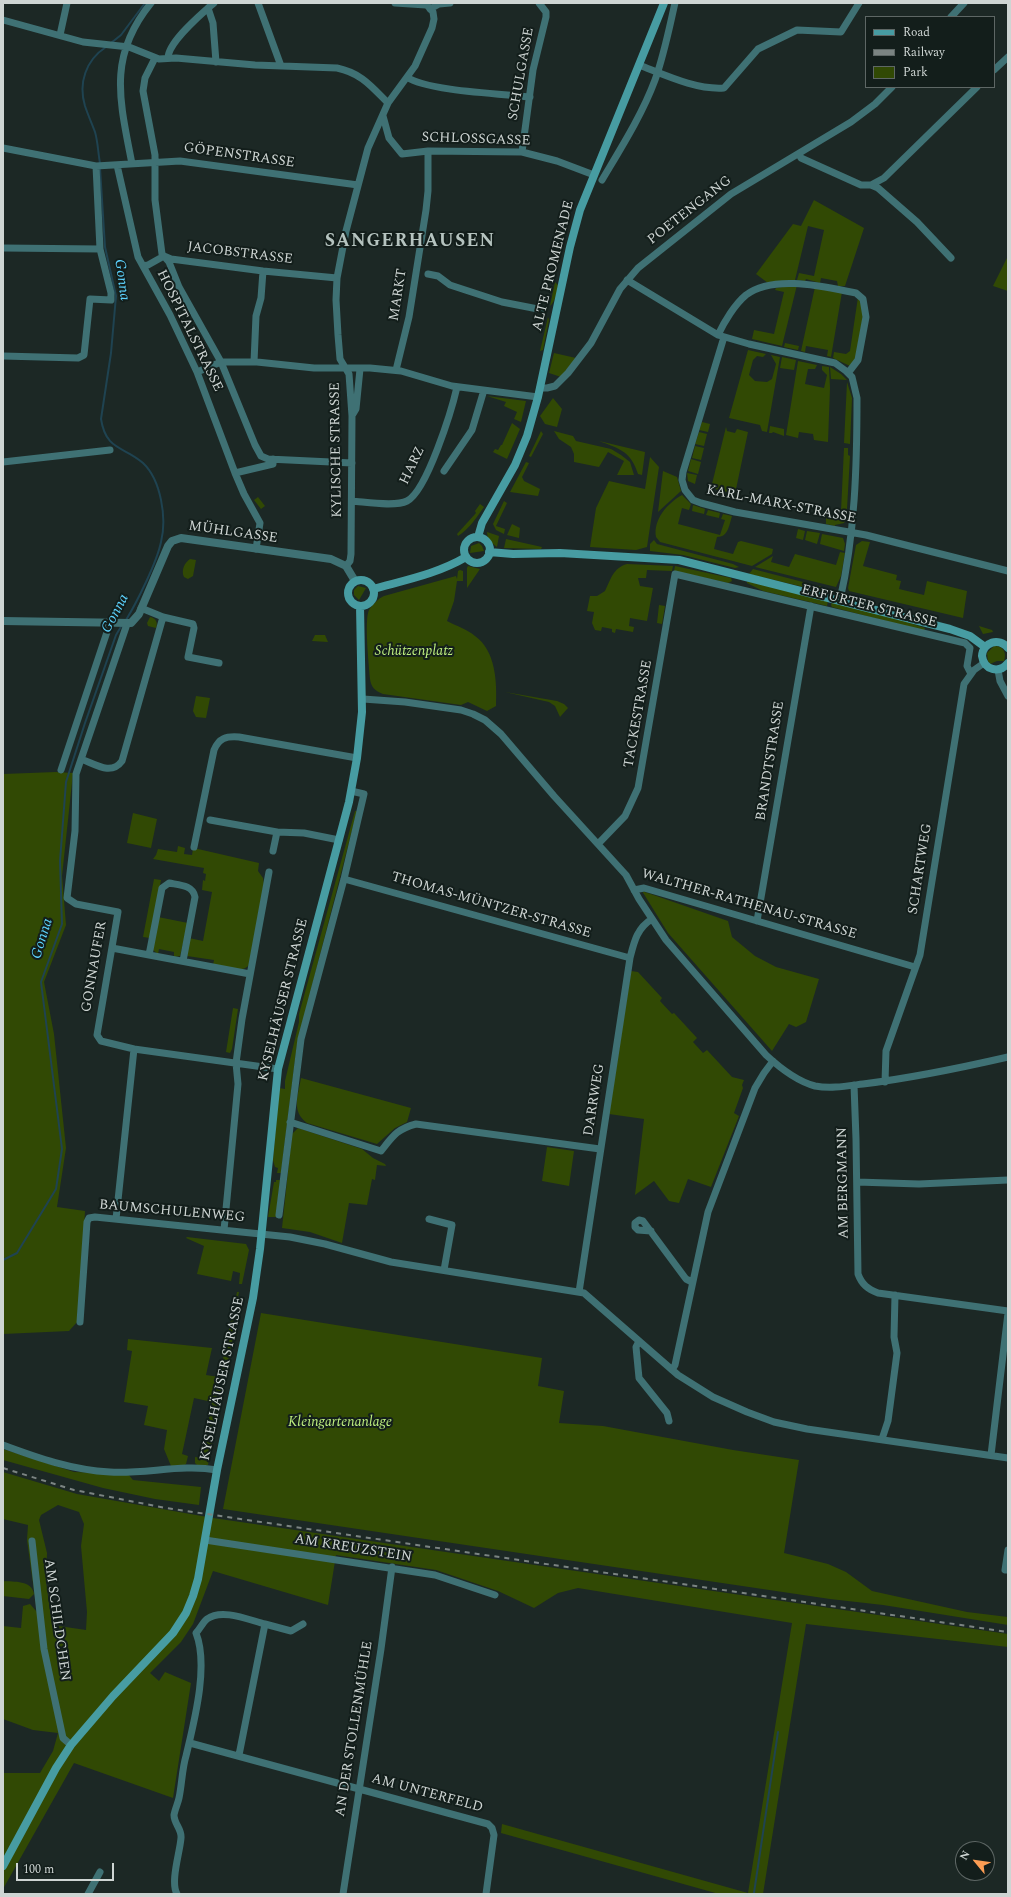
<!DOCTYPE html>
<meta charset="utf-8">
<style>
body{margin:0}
#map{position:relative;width:1011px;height:1897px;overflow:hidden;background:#1c2825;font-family:Spectral,serif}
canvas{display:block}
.frame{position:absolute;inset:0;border:4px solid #ced5d3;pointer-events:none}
.legend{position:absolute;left:865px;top:16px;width:130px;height:72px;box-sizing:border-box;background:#131e1b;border:1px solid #5e6765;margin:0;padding:5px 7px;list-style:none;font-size:12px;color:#ced5d3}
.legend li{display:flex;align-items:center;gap:8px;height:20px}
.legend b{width:20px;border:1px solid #5e6765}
.north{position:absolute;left:955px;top:1841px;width:40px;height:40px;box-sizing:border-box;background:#131e1b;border:1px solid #5e6765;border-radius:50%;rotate:299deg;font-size:11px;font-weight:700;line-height:16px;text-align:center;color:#ced5d3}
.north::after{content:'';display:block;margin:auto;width:14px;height:18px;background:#fc9d54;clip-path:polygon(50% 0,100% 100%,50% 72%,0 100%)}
.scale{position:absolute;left:16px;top:1863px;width:98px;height:18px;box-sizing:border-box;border:2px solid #ced5d3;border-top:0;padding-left:5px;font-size:12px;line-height:14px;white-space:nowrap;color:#ced5d3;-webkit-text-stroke:3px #131e1b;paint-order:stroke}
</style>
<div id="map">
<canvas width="1011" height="1897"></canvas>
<div class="frame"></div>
<ul class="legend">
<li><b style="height:5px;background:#479ca2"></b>Road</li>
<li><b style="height:5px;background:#7b8482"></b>Railway</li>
<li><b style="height:11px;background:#314904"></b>Park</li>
</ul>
<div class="north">N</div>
<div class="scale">100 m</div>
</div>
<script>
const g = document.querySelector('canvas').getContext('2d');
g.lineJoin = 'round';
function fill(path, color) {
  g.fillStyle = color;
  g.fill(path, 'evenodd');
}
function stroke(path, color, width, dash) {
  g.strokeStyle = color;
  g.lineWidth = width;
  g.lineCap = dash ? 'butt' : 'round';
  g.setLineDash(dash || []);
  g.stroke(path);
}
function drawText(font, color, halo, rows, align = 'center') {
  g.font = font + ' Spectral,serif';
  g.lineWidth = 4;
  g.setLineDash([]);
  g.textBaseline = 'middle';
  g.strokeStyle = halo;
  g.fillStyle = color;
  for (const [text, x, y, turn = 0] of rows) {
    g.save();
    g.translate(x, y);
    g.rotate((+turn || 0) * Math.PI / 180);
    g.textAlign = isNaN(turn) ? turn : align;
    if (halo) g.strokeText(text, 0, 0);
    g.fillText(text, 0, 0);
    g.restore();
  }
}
fill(new Path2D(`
 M814 200 864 228 845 286H838L837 281 821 278 820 283 806 279 805 281 797 280 799 273 814 276 824 230 808 226 795 280 768 283 756 274 793 224 801 226Z
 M1008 256V291L993 286Z
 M555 282 558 285C557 292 555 302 550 306Z
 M797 285 782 346 752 339 754 330 774 334 784 292 775 290 776 288Z
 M815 287 842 292 831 357 827 356 828 350 806 346 805 352 801 351Z
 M858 297 864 311 855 361 850 366 833 358 834 352 846 354 850 351Z
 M548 317 549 320 543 350 540 351Z
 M785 343 799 346 798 350 784 347Z
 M748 350 766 354 763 357 757 356 753 360 749 375 755 381 767 382 772 379 776 364 771 355 780 357 767 432 762 431 760 425 729 418Z
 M554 353 576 358 561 377 549 373Z
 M782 357 796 360 794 370 780 368Z
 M798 361 817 365 815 369H808L805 384 824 388 827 375 822 370V366L829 367 830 388 828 442 814 440 813 434 799 432 798 438 786 435Z
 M830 367 841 374 847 380 831 379Z
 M847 382 852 398 850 444 844 443Z
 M487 396 526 401 521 422 514 419 517 412 504 406 506 402Z
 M553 398 562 409 557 427 545 424 540 416Z
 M702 422 710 424 708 432 699 430Z
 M512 423 520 429 507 459 493 452 495 449 498 450 501 445H502Z
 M770 426 784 429V436L773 432 772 433H769Z
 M726 427 727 431 735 433 737 429 748 432 735 494 711 488Z
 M541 431 543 434 531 457 529 456Z
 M554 431 573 436 576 441 611 449 621 455 630 462 634 475H617L624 461 608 452 599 467 574 462V454L571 447 559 439Z
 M699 432 707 434 704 446 695 444Z
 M599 441 645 452 642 475 638 474C631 452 621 449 599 441Z
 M695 446 704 448 701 460 692 458Z
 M844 448H848V455L850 456 847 509 841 511Z
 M650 457 659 467 647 547 636 550 590 547 596 508 609 481 645 489Z
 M691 459 701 462 698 474 688 471Z
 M526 462 529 463 522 477 524 481 540 489 538 496 510 492Z
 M663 471 677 477 681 491 658 512Z
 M687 473 697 475 695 484 688 481Z
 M682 495 691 504 689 510 682 508 678 524 720 535 725 520 721 519 723 514 732 516C729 526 728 537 717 537L714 549 733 554 738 542 741 541 773 549 772 554 752 566 660 542 656 537C653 519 668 503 682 495Z
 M258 497 265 506 261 509 254 500Z
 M504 501 507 503 496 526 505 529 504 534 496 530 493 524Z
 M480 504 484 507C477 517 469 529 458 536L457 534 476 513 475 511Z
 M693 505 705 509 704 514 692 511Z
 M708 510 720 513 719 518 706 515Z
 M826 514 847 516 844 523 835 525V526L826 524Z
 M512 524 520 528 519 538 507 535Z
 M798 529 805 531 803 540 796 538Z
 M807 531 820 533 817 544 805 540Z
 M487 532 499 536 497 547 488 540Z
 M822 534 843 538 845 544 844 551 820 544Z
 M506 539 542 547 541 549 504 548Z
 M654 540 657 544 733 564 739 567 735 568 683 555 650 551V544Z
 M862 541 870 542 863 566 897 575 896 580 901 581 899 589 924 595 927 581 967 591 963 618 849 591 848 588 856 545Z
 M479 543 482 546 484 551 470 553 471 546Z
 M840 552 845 553 841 576 836 587 755 567 773 556 771 562 789 567 795 554 836 565Z
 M190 559 196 560 193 576 188 579 184 577C181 571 184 563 190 559Z
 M627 564 673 566 672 571 647 570 646 578H638L640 586 653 588 647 621 630 618 629 626 634 627 633 632 616 629 615 633 612 632V629L602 627 601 631 595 630 592 623 594 612 587 611 590 596H597L605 591C611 579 613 568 627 564Z
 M468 566 480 569 467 588V568Z
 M675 566 731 578 732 581 728 583 674 571Z
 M753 569 830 589V591L829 593 749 574Z
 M460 570 463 571V581H457L454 601 447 621C456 626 467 629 475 636 496 651 497 682 496 706L487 711 468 702 461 705 383 694C375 691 371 687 370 679 369 666 364 620 369 610 372 605 379 598 384 596L456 576 457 579 458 571Z
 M747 581 828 601 827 606 763 591 747 583Z
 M358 586 366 588 359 600 354 595V590Z
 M832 602 907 622 925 628 924 631 832 607 831 605Z
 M659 605 665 606 662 624 657 623Z
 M150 617C156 618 158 623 156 628L148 626 147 623Z
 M979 626 992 630 993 632 983 634Z
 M315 635H325L328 642 312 641Z
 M994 646C1003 646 1007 652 1004 661H997L990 664 988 661 987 653Z
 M505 692 557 701 564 704 568 708 560 717 555 706 549 702Z
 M196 696 210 698 206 718 196 717 193 711Z
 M56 772 73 773 62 876 66 925 44 982 54 1034 66 1148 57 1207 85 1211 78 1321 69 1331 3 1334V774Z
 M355 811H357L297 1044 281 1173H277L278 1168 275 1167 273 1160 279 1088 285 1089V1081L299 1022V1014Z
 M133 813 157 819 151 848 127 843Z
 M178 846 185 848 184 854 192 855 193 849H198L259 863 258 871 263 878 264 884 249 965C242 974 223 967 213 965L214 960 187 956 189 938 203 941 212 892 202 890 203 880 205 881 206 874 203 873 204 868 153 859 156 855 158 849 177 852Z
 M154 879 161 880 150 938 143 937Z
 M642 891 728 921 732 937 755 956 776 967 819 979 806 1022 796 1027 789 1024 772 1051 668 933Z
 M158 917 188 923 180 956 174 957V952L159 949 158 954 153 950Z
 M631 971 638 972 662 998 660 1001 672 1014 674 1013 697 1038 693 1042 703 1053 707 1050 732 1077 744 1080 742 1085 743 1088 734 1113 739 1116 711 1187 688 1179 679 1203 669 1201 654 1181 635 1195 644 1119 609 1114Z
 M233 1008 238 1009 232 1049 230 1053 226 1052Z
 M301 1078 411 1108 407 1122 395 1128 377 1144 307 1123C291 1111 298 1096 301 1078Z
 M298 1128 362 1149 373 1158 385 1164 386 1166 377 1165 375 1180 372 1179 367 1205 349 1203 342 1243 310 1232 282 1228 292 1134Z
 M547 1147 574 1151 569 1186 542 1181Z
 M276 1180H280L276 1217H268L274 1182H276Z
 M187 1237 246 1244 249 1250 242 1284H239L240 1273 233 1271 231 1281 197 1274 204 1246 186 1238Z
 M237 1292H239L238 1297 240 1298 238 1317 208 1465H197L195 1463V1457L201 1458 212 1402 194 1398 182 1454 188 1456 186 1464 183 1466H171L164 1449 167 1430 144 1425 148 1406 124 1402 132 1351 127 1350 128 1339 212 1348 206 1375 219 1377Z
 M261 1313 542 1358 538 1386 564 1391 559 1423 603 1426 733 1450 799 1460 784 1553 828 1564 846 1572 872 1591 967 1612 1008 1617V1625L883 1605 830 1599 223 1509Z
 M3 1449 74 1472 128 1474 133 1480 201 1487 199 1505 155 1499 103 1488 3 1460Z
 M3 1472 77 1494 213 1518 1008 1634V1647L806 1624 763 1894H719L501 1833 502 1824 748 1893 792 1623 578 1588 558 1593 534 1608 498 1591 436 1570 336 1555 328 1605 213 1571 193 1624 181 1642 150 1673 159 1681 165 1672 191 1683 173 1798 74 1763 3 1889V1773H40L53 1751 58 1733 33 1730 3 1719V1626L21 1628 23 1606 30 1604 37 1612 27 1540 28 1525 3 1519ZM58 1505 79 1512 84 1524 81 1546 87 1612 86 1630 52 1625 46 1582 47 1553 39 1520 41 1515Z
 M3 1581C14 1582 32 1580 34 1594L29 1599 3 1596Z`), '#314904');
stroke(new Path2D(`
 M111 43 121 35 145 3
 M100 163C98 153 98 142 95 132 92 124 88 115 85 106 78 83 86 60 106 47
 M100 168 105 247 116 296 111 353 101 419C106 451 124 446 143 463 161 480 167 518 161 542 157 562 137 602 126 620
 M3 1260 17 1253 56 1189 62 1149 41 982 62 924 60 861 66 782 85 723 116 635 122 625
 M754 1893 778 1732`), '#1f4351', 2);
stroke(new Path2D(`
 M258 3 281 66
 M395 3 426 5
 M208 8 214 3
 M430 9 439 4 450 3
 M951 17 964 3
 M3 20 83 42 129 47 159 59 176 58 255 65 337 68C361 73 371 86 388 103
 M60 35 67 3
 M155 58 145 78 143 91 155 155V200L162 254 169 262 179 287 221 362 255 445 261 456 268 459 352 463
 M168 58C168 43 197 18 208 8L213 23 216 62
 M639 65C665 75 696 90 724 88L758 49 797 30 841 32 859 3
 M994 70 1008 57
 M407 77C426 91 504 94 530 97
 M383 116 389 138 402 154 428 151 522 152 557 161 594 175
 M3 148 96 166 180 161 358 185
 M522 152 533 70 546 17V12L539 3
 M799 154 801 158 861 185H871L878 188 917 222 951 258
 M132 164C120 101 107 57 151 3
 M117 165 138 257 170 315 197 372 235 473 244 494 260 523 256 549
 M602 180C621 148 642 115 655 80 664 55 669 29 675 3
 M871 185 884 178 977 87
 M3 248 100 249
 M164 256 171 259 263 271 337 278
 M143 266 148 265 164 256
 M428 274 438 276 450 285 502 302 543 310
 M627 280 718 335 749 344 835 363 846 371 852 377 857 398C857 465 855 535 840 600
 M718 335C724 322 735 304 746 295 774 274 825 287 856 293L863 299 866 317 858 360 848 373
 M724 337 683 472 682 480 685 490 693 500 701 503 735 512 866 535 1008 571
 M3 356 78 358 84 355 90 299 111 300V293L100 249 96 166
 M254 362 256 316 261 298 263 271
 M396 370 409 317 426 210 428 191V151
 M197 372 221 362H257L314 368H370L401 371 452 386 538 397
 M540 388H547L555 386 568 373 591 343 620 289 638 268 731 194 851 122 875 104 892 87
 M353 414 356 409 360 369
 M3 462 110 450
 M444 471 472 430 484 390
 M235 473 273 464V459
 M352 501C366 502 395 507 407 501 427 491 452 409 457 387
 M346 566 350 561 351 554 352 416 349 374 340 359 338 335 336 300 337 278 346 231 368 148 388 103 415 66 432 28 434 19 433 12 425 3
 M141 608 163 617 193 624 194 628 188 657 219 663
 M998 670 1000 681 1008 696
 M363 699 405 702 461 710 473 714 485 720 501 734 554 796 626 875 639 899 666 940 766 1055C780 1068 796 1081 815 1086 831 1089 847 1086 863 1084 912 1078 960 1068 1008 1057
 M81 759C95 764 111 776 122 761L163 617
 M61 770 110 623
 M210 820 277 832 304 833 339 840
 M598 844 625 816 638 788 675 574 965 643 970 648 967 666 971 674
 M194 847 214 750C219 738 226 736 239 737L357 758
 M273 851 277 832
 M344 879 630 958
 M634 890 644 888 915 967
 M757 921 811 606
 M112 948 250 974
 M149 955 162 888 169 883C179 885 193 885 195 897L183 961
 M134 1049 278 1069
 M885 1082 886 1051 920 955 964 684 974 670 984 663
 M854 1085 856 1139 858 1274C862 1285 868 1289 878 1293L1008 1311
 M290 1122 381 1151C393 1136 397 1129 416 1124L600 1149
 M857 1182 919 1184 1008 1180
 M279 1215 301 1039 344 879 364 794 351 791
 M116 1219 134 1049 101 1041 97 1035 118 912 76 904 67 898 75 831 76 774 127 624
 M429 1219 452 1225 444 1270
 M224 1230 238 1084 236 1063 242 1019 269 872
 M651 1231 638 1230 635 1227V1223L639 1220 643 1221 686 1279 692 1282
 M579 1292 630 958C634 942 637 928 652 919
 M80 1322 87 1222 89 1218 95 1217 290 1237 325 1244 391 1262 584 1293 678 1375 713 1397 747 1412 774 1422 807 1429 1008 1458
 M639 1341 636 1347 639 1378 667 1413 669 1421
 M672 1370 675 1365 708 1212 755 1088 764 1073 773 1061
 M882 1439 888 1421 897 1353 894 1337 895 1295
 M3 1445C38 1458 72 1470 110 1472 146 1474 182 1464 217 1470
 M991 1455 1008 1313
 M205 1540 435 1575 495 1595
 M32 1541 44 1649 63 1738 71 1745
 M1008 1550 1005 1570H1008
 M190 1743 488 1824 492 1828 494 1835 486 1894
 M239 1755 265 1624 291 1631 303 1624
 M88 1894 100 1872
 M177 1894C170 1882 180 1852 181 1838 182 1829 174 1824 174 1815 175 1809 178 1803 179 1798 182 1784 182 1769 186 1756 194 1722 209 1666 196 1633 200 1629 203 1622 207 1619 222 1608 249 1620 265 1624
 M343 1894 381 1649 392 1567`), '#3f7174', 7);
stroke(new Path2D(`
 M3 621 131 623 139 614 168 546 172 541 181 538 331 559 346 566 355 581`), '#3f7174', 8);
stroke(new Path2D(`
 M478 537 482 523 515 465 527 436 538 397 570 247 580 210 664 3
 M464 550a13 13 0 1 1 26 0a13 13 0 1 1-26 0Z
 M489 552 513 554 560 553 679 560 950 629 970 636 985 647
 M348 593a13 13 0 1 1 26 0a13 13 0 1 1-26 0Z
 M373 589C405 580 437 574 466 557
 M1008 648C999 637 983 642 982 656 984 670 999 674 1008 663
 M3 1866 56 1768 71 1745 113 1696 173 1633 186 1613 193 1596 198 1579 217 1470 253 1298 260 1249 278 1069 349 802 357 758 362 712 360 606`), '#479ca2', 8);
stroke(new Path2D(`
 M3 1468 74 1490 166 1508 1008 1632`), '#7b8482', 2, [5, 5]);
drawText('14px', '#ced5d3', '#131e1b', [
 ["SCHULGASSE",522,74,-80],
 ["SCHLOSSGASSE",476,140,2],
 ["GÖPENSTRASSE",239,156,8],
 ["POETENGANG",690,211,-38],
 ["JACOBSTRASSE",240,254,7],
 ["ALTE PROMENADE",554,266,-76],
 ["MARKT",399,295,-81],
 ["HOSPITALSTRASSE",189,331,64],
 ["KYLISCHE STRASSE",337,450,-91],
 ["HARZ",413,466,-64],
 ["KARL-MARX-STRASSE",781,505,11],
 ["MÜHLGASSE",233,533,8],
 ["ERFURTER STRASSE",869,607,14],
 ["TACKESTRASSE",639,714,-80],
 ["BRANDTSTRASSE",771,761,-81],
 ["SCHARTWEG",921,869,-81],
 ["WALTHER-RATHENAU-STRASSE",749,905,16],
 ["THOMAS-MÜNTZER-STRASSE",491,906,16],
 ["GONNAUFER",95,967,-80],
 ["KYSELHÄUSER STRASSE",284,1000,-76],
 ["DARRWEG",595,1100,-81],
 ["AM BERGMANN",844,1183,-91],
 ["BAUMSCHULENWEG",172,1212,5],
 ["KYSELHÄUSER STRASSE",223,1379,-78],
 ["AM KREUZSTEIN",353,1549,9],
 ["AM SCHILDCHEN",56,1620,82],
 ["AN DER STOLLENMÜHLE",355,1729,-81],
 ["AM UNTERFELD",427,1794,15]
]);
drawText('italic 14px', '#beef7f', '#131e1b', [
 ["Schützenplatz",414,652],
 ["Kleingartenanlage",340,1423]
]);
drawText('italic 15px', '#5dd2fd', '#131e1b', [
 ["Gonna",121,280,82],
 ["Gonna",116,614,-62],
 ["Gonna",43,939,-73]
]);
g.letterSpacing = '1px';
drawText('bold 18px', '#b5c3bf', '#131e1b', [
 ["SANGERHAUSEN",410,242]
]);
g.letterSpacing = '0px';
</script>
